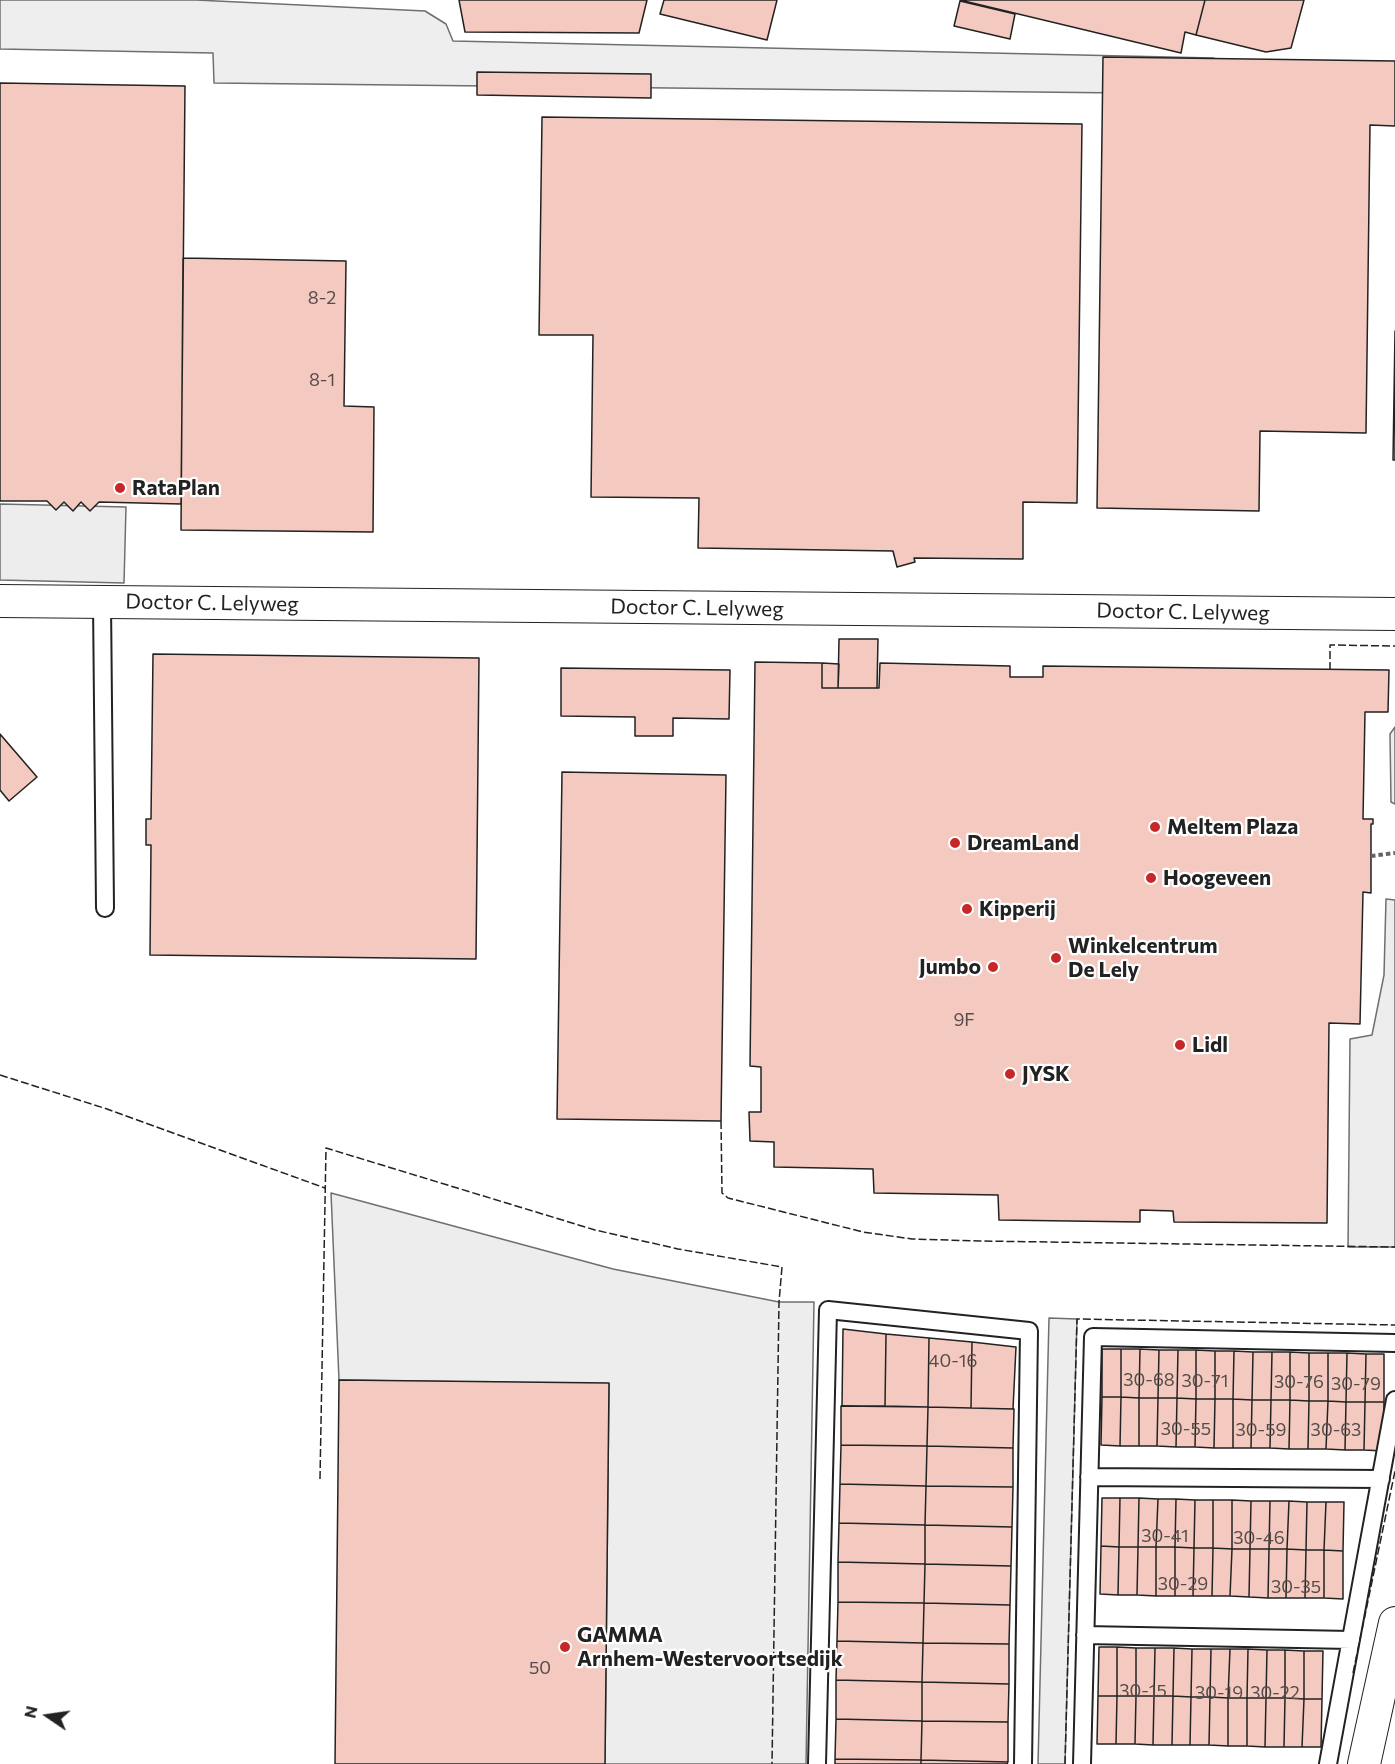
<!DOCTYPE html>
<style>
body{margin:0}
#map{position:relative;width:1395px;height:1764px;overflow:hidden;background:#fff;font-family:Commissioner,sans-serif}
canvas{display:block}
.north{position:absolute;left:18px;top:1686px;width:60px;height:60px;-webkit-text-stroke:4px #fff;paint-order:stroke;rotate:283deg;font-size:16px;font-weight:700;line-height:24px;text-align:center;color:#222}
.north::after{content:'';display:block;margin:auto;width:21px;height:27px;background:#222;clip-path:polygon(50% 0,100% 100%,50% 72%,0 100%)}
</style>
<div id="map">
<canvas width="1395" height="1764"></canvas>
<div class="north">N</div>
</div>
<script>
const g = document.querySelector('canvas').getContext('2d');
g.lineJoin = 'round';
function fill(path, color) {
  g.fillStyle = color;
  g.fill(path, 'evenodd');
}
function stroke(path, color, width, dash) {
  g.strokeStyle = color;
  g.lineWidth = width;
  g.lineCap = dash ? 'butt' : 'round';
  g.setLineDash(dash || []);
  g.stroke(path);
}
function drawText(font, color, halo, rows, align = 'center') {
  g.font = font + ' Commissioner,sans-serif';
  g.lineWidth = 4.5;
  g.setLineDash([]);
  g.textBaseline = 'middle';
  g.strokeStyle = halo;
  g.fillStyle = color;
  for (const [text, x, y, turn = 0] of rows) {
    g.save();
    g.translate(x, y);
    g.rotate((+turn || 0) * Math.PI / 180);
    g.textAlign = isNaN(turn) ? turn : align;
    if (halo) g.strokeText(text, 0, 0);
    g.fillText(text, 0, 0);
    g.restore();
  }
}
const green = new Path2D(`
 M0 0H196L425 11 446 24 453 41 1214 58 1217 75 1216 94 214 83 213 53 0 49Z`);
fill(green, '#eee');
stroke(green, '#6f6f6f', 1.5);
const parking = new Path2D(`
 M0 504 126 507 124 583 0 580Z
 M1395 727V804L1391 802 1390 734Z
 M1386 899 1395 900V1247H1348L1350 1039 1372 1035 1384 975Z
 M331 1193 613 1269 779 1302H814L806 1764H605L609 1384 339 1380Z
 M1049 1318 1077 1319 1065 1764H1038Z`);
fill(parking, '#ededed');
stroke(parking, '#6f6f6f', 1.5);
const building = new Path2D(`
 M459 0H647L639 33 465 32Z
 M664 0H777L767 40 660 14Z
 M960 0H1205L1196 35 1185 32 1181 53Z
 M1205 0H1304L1291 48 1266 52 1196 35Z
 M960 1 1015 14 1010 39 954 26Z
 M1103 57 1395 61V126L1370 125 1366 433 1260 431 1259 511 1097 508Z
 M477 72 651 74V98L477 95Z
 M0 83 185 86 181 504 99 502 90 511 81 502 73 511 64 502 56 510 47 501H0Z
 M542 117 1082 124 1077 503 1023 502V559L914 558 915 562 897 567 893 551 698 548 699 498 591 497 593 335H539Z
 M183 258 346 261 344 406 374 407 373 532 181 530Z
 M1395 331V460H1393Z
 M839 639H878L877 688H838Z
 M153 654 479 658 476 959 150 955 151 845H146V819H151Z
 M755 662 822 663V688H879L880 663 1010 666V677H1043V666L1389 670 1388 712H1365L1363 819H1373V824H1371V893L1363 892 1360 1024 1329 1023 1327 1223 1174 1222 1173 1211 1140 1210V1222L999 1220 998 1195 874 1193 873 1169 774 1167V1142L750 1141 749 1112H761V1067L750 1066Z
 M822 663 839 664 838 688H822Z
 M561 668 730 670 729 719 673 718V736H635V717L561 716Z
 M0 734 37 777 9 801 0 790Z
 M562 772 726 775 721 1121 557 1119Z
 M843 1329 886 1334 885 1406H842Z
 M886 1334 929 1338 928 1407 885 1406Z
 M929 1338 972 1342 971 1408 928 1407Z
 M972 1342 1016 1347 1013 1409 971 1408Z
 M1102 1349H1121V1397H1102Z
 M1121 1349H1140L1139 1398 1121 1397Z
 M1140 1349 1159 1350 1158 1398H1139Z
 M1159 1350H1178L1177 1398H1158Z
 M1178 1350H1196V1399L1177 1398Z
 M1196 1350 1215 1351V1399H1196Z
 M1215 1351H1234L1233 1399H1215Z
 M1234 1351 1253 1352 1252 1400 1233 1399Z
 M1253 1352H1272L1271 1400H1252Z
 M1272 1352H1290V1400H1271Z
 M1290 1352 1309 1353V1401L1290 1400Z
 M1309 1353H1328V1401H1309Z
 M1328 1353H1347L1346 1402 1328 1401Z
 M1347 1353 1366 1354 1365 1402H1346Z
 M1366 1354H1384V1402H1365Z
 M339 1380 609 1383 605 1764H335Z
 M1102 1397H1121L1120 1446 1101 1445Z
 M1121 1397 1139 1398V1446H1120Z
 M1139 1398H1158L1157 1446H1139Z
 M1158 1398H1177L1176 1447 1157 1446Z
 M1177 1398 1196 1399 1195 1447H1176Z
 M1196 1399H1215L1214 1448 1195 1447Z
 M1215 1399H1233V1448H1214Z
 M1233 1399 1252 1400 1251 1448H1233Z
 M1252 1400H1271L1270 1448H1251Z
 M1271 1400H1290L1289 1449 1270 1448Z
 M1290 1400 1309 1401 1308 1449H1289Z
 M1309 1401H1328L1326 1449H1308Z
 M1328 1401 1346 1402 1345 1450 1326 1449Z
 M1346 1402H1365L1364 1450H1345Z
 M1365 1402H1384L1383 1451 1364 1450Z
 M841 1406 928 1407 927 1446 841 1445Z
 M928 1407 1014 1409 1013 1448 927 1446Z
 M841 1445 927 1446 926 1486 840 1484Z
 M927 1446 1013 1448V1487L926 1486Z
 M840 1484 926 1486 925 1525 839 1523Z
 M926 1486 1013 1487 1012 1527 925 1525Z
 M1102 1498H1120L1119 1547 1101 1546Z
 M1120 1498H1139L1138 1547H1119Z
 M1139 1498 1158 1499 1156 1547H1138Z
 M1158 1499H1176L1175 1547H1156Z
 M1176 1499 1195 1500 1194 1548 1175 1547Z
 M1195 1500H1213V1548H1194Z
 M1213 1500H1232V1549L1213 1548Z
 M1232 1500 1251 1501 1250 1549H1232Z
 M1251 1501H1270L1269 1549H1250Z
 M1270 1501H1289L1287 1549H1269Z
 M1289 1501 1307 1502 1306 1550 1287 1549Z
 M1307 1502H1326L1324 1550H1306Z
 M1326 1502H1344L1343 1551 1324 1550Z
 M839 1523 925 1525V1564L838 1562Z
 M925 1525 1012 1527 1011 1566 925 1564Z
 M1101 1546 1119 1547 1118 1595 1100 1594Z
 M1119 1547H1138L1137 1595H1118Z
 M1138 1547H1156V1596L1137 1595Z
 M1156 1547H1175V1596H1156Z
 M1175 1547 1194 1548 1193 1596H1175Z
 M1194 1548H1213L1212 1596H1193Z
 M1213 1548 1232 1549 1230 1596H1212Z
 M1232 1549H1250L1249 1597 1230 1596Z
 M1250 1549H1269L1268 1598 1249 1597Z
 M1269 1549H1287L1286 1598H1268Z
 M1287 1549 1306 1550 1305 1598H1286Z
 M1306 1550H1324V1598H1305Z
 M1324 1550 1343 1551V1599L1324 1598Z
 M838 1562 925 1564 924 1603 838 1602Z
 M925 1564 1011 1566 1010 1605 924 1603Z
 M838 1602 924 1603 923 1643 837 1641Z
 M924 1603 1010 1605 1009 1644 923 1643Z
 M837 1641 923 1643 922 1682 836 1680Z
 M923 1643 1009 1644V1684L922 1682Z
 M1099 1647H1117V1696H1098Z
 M1117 1647 1136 1648V1696H1117Z
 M1136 1648H1155L1154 1696H1136Z
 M1155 1648H1174L1173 1696H1154Z
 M1174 1648 1192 1649 1191 1697 1173 1696Z
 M1192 1649H1211L1210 1697H1191Z
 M1211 1649H1230L1228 1698 1210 1697Z
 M1230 1649H1248L1247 1698H1228Z
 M1248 1649 1267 1650 1266 1698H1247Z
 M1267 1650H1285V1698H1266Z
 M1285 1650 1304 1651V1699L1285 1698Z
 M1304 1651H1323L1322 1699H1304Z
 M836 1680 922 1682V1721L836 1719Z
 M922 1682 1009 1684 1008 1722 922 1721Z
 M1098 1696H1117L1116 1744H1097Z
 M1117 1696H1136L1135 1744H1116Z
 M1136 1696H1154L1153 1745 1135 1744Z
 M1154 1696H1173L1172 1745H1153Z
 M1173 1696 1191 1697 1190 1745H1172Z
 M1191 1697H1210L1209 1745H1190Z
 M1210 1697 1228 1698V1746L1209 1745Z
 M1228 1698H1247V1746H1228Z
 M1247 1698H1266L1265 1747 1247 1746Z
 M1266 1698H1285L1284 1747H1265Z
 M1285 1698 1304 1699 1302 1747H1284Z
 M1304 1699H1322L1321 1747H1302Z
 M836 1719 922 1721 921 1760 835 1759Z
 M922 1721 1008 1722V1762L921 1760Z
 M835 1759 921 1760V1764H835Z
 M921 1760 1008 1762 1007 1764H921Z`);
fill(building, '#f3c9c0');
stroke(building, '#222', 1.5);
const lane = new Path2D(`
 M102 602 105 908
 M1089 1477 1381 1479
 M1085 1635 1351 1640
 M817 1764 828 1310 1029 1331 1023 1764
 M1082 1764 1093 1337 1395 1343
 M1328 1764 1395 1400`);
const street = new Path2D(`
 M0 601 1395 614
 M1364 1764 1395 1623`);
stroke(lane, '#222', 20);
stroke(street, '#222', 34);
stroke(new Path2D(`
 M1371 856 1395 853`), '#646464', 4, [4.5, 3]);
stroke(lane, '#fff', 16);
stroke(street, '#fff', 32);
stroke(new Path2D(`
 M1330 670V645L1395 646
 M0 1075 107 1109 325 1188
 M721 1121 722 1193 728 1198 863 1232 912 1239 979 1241 1395 1247
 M320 1479 326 1148 595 1230 678 1249 782 1267 779 1302 772 1764
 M1353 1673 1395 1471
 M1065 1764 1077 1319 1395 1325`), '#222', 1.5, [8, 3]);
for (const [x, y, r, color] of [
 [120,488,6,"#c62828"],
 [1155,827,6,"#c62828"],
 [955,843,6,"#c62828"],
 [1151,878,6,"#c62828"],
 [967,909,6,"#c62828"],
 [1056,958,6,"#c62828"],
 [993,967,6,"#c62828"],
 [1180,1045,6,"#c62828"],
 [1010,1074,6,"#c62828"],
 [565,1647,6,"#c62828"]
]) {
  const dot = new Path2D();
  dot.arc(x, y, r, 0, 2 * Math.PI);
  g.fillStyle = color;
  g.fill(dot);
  stroke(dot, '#fff', 2);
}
drawText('18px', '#564c4a', null, [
 ["8-2",322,298],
 ["8-1",322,380],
 ["9F",964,1020],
 ["40-16",953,1361],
 ["30-68",1149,1380],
 ["30-71",1205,1381],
 ["30-76",1299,1382],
 ["30-79",1356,1384],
 ["30-55",1186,1429],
 ["30-59",1261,1430],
 ["30-63",1336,1430],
 ["30-41",1165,1536],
 ["30-46",1259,1538],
 ["30-29",1183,1584],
 ["30-35",1296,1587],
 ["50",540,1668],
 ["30-15",1143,1691],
 ["30-19",1219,1693],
 ["30-22",1275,1693]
]);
drawText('bold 21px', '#222', '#fff', [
 ["RataPlan",132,488],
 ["Meltem Plaza",1167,827],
 ["DreamLand",967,843],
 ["Hoogeveen",1163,878],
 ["Kipperij",979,909],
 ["Winkelcentrum",1068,946],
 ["De Lely",1068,970],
 ["Jumbo",981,967,"right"],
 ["Lidl",1192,1045],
 ["JYSK",1022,1074],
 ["GAMMA",577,1635],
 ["Arnhem-Westervoortsedijk",577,1659]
], 'left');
drawText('21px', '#222', '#fff', [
 ["Doctor C. Lelyweg",212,603,1],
 ["Doctor C. Lelyweg",697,608,1],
 ["Doctor C. Lelyweg",1183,612,1]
]);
</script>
